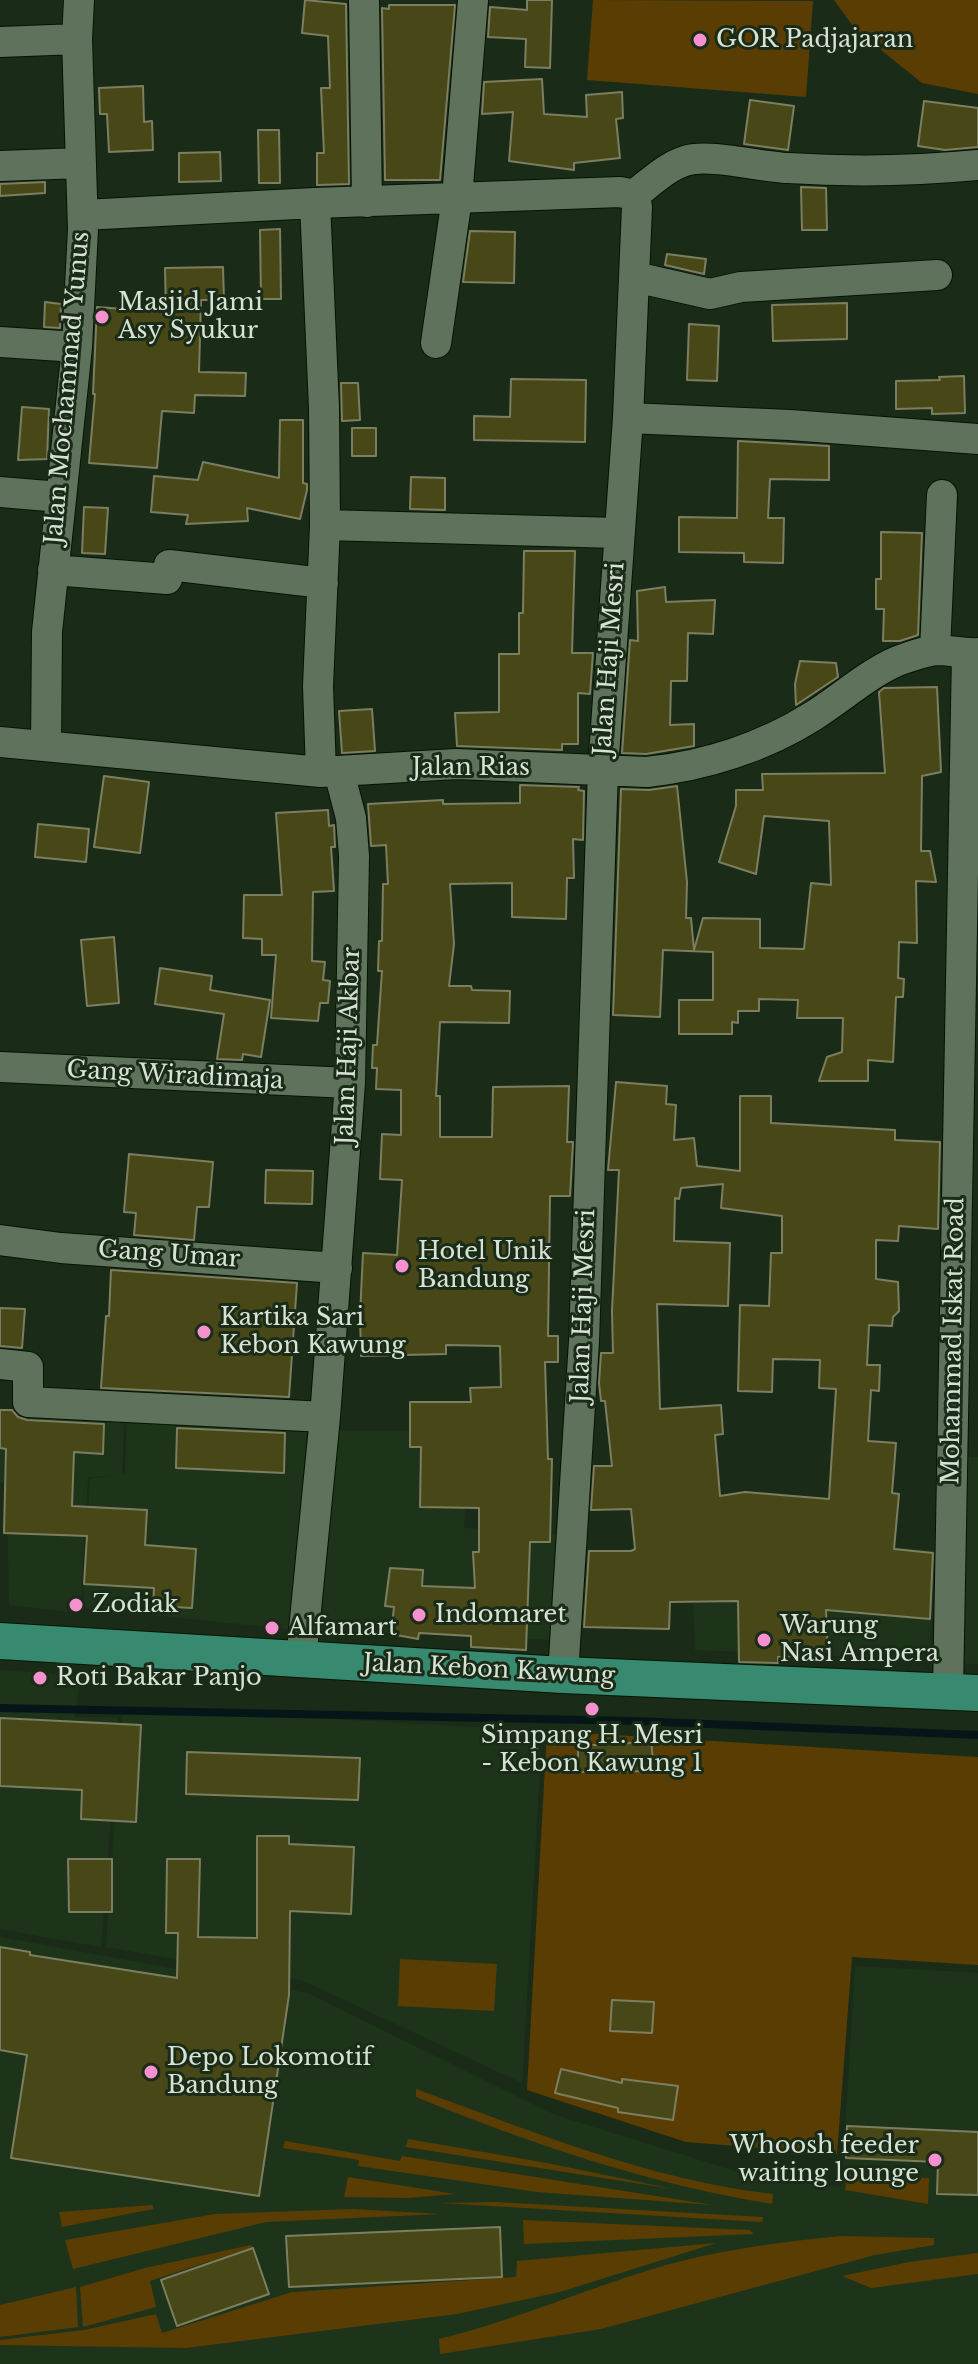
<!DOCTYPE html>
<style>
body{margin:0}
canvas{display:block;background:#1a2c18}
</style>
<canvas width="978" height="2364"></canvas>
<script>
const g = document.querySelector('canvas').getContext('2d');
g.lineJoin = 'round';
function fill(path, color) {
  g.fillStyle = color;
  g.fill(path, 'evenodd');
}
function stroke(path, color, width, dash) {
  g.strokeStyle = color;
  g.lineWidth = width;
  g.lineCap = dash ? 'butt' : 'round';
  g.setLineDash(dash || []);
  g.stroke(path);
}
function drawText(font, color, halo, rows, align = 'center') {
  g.font = font + ' "Libre Baskerville",serif';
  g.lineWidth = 6;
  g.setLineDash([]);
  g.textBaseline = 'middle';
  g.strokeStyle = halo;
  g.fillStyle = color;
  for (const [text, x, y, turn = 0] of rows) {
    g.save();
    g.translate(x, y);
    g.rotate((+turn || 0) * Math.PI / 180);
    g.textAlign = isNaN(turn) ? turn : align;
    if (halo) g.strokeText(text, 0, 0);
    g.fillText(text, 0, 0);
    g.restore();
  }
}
fill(new Path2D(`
 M0 1412 124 1415 122 1475H125L127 1417 308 1420 289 1629 83 1608 90 1479 112 1475 88 1477 80 1613 9 1605 7 1484 0 1483Z
 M333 1431H470L464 1528 563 1535 558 1640 311 1629Z
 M962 1457H978V1664L957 1663Z
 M690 1506 779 1537 935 1551 929 1660 695 1650Z
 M0 1670 81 1676 74 1717 118 1718 101 1947 0 1929Z
 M123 1707 542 1731 522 2083 304 1981 106 1947Z
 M0 1937 307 1993 555 2115 757 2178 842 2187 855 1966 978 1973V2364H0Z`), '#1e341a');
fill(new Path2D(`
 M593 0 813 1 806 97 587 80Z
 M834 0H978V94L922 83 855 29Z
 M547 1731 978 1757V1965L852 1957 837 2154 686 2142 527 2090Z
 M400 1959 497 1964 494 2011 398 2006Z
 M416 2089C532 2131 649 2180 773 2194L772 2204C649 2184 531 2144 416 2097Z
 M408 2139 547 2163 673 2189 406 2147Z
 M285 2141 400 2161 402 2156 713 2205 537 2192 358 2166 359 2160 283 2148Z
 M847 2175 929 2178 928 2204 845 2190Z
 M348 2177 455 2194 407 2198 344 2197Z
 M496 2202 763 2217 762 2222 440 2203Z
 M153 2205V2209L62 2227 59 2212Z
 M352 2209 442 2214 266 2222 73 2269 65 2240 215 2214Z
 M523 2220 749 2230 754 2234 524 2244Z
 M841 2236 934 2238V2245L875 2255 601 2329 440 2354 439 2339C517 2320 590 2287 666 2265 724 2249 782 2242 841 2236Z
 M716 2243 560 2292 457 2314 186 2348 0 2345V2340L84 2330 156 2314 162 2333 292 2292 516 2277 517 2261Z
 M251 2245 253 2247 150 2281 156 2307 83 2327 80 2287 145 2268Z
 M978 2253V2274L871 2288 842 2276 909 2262Z
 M76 2287 78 2327 0 2337V2305Z`), '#5a3d03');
stroke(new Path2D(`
 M0 1708 635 1721 978 1735`), '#061618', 8);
const building = new Path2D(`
 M305 0 346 4 349 184 317 185V153H324L321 88H330L328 36 302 33Z
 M527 0H552L550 68 525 67 526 39 488 37 490 7 527 10Z
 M389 5H455L440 180H385L382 8 389 9Z
 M542 79 544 114 587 117 586 95 622 92 623 118 616 119 620 158 574 163V170L509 161 513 112 482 114 484 82Z
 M143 86 144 122 152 121 153 150 109 152 107 114H100L99 88Z
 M750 100 794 106 788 150 744 144Z
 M924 101 978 108V147L945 150 918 146Z
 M258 130H279L280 183H259Z
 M220 152 221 181 179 182V153Z
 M45 182V193L0 196V184Z
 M801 187 826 188 827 230H802Z
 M280 229 281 299H261L260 230Z
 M470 231 515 232 514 283 463 282Z
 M667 254 706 259 704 274 665 265Z
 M223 267 224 300H201L199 372 246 373 245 396 195 395 194 413 162 411 157 468 89 463 95 394H93L97 307 166 312 165 268Z
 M45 302 61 304 60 328 44 327Z
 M847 303V339L773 341 772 305Z
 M689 324 719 326 717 381 687 380Z
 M964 376 965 413 932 414V408L896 409V381L940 380 939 377Z
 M511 379 586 380 585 442 474 440V416L510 417Z
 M341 383H358L360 420 342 421Z
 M22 407 49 409 47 459 18 460Z
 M280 420H303V483L307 484V490L300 519 247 508 248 521 186 524 188 515 151 512 154 476 198 480 203 462 279 478Z
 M352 428H376V456H352Z
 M738 441 829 446V480L770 479 768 518H784L783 563 744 562V553L679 552V517L737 518Z
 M411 477 445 478V510L410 509Z
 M84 507 108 508 105 554 82 553Z
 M881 532 922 533 918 635 900 641H883L884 609H876V579H881Z
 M524 551H575L572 653H593L590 694 578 693V744H562V750L457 746 455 713 499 712V654H519V613H523Z
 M665 587 666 602 715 600 713 634 688 633 687 681H671L670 725 694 724V746L646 754 622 753 630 640 638 641 637 591Z
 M800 661 836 663 838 677 796 705 795 684Z
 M937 687 941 772 922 776 921 851H930L936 882 916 881 917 943 899 942 898 978 904 979 903 997H896L893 1062 868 1060V1081H819L827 1057 842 1052 843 1018H797L798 1000 759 999V1011H738V1023L732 1022V1034H679V1000H713V952L663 950 660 1017 613 1015 621 789 649 790 677 786 687 882 686 918H691L694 950 703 918 760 919V948L804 949 811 883 831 885 829 821 764 816 756 874 719 862 736 806V790H763L762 774 885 773 879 692 884 688Z
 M372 709 375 751 342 753 339 711Z
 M104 776 149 782 140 853 94 847Z
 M520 785 579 787 578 790 584 791 583 840 573 839 574 878H567L566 919 512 917V883L450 884 454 944 449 986H471L472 990 510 991 509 1023 440 1022 436 1096H440V1137H492L493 1087 569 1086 567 1142H573L570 1196H550L548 1336H558V1362H545L548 1459H552L550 1542H530L526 1650 471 1647V1636L419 1633 418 1639 391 1634 394 1607 385 1606 390 1568 423 1570 422 1586 475 1588 473 1552H479V1508L420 1507 421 1447H410V1402H471L470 1388 501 1387 500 1346 446 1345V1354L361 1356 360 1315 363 1253 397 1255 402 1180 380 1179 382 1134 401 1135V1090L376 1089 377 1068H372L373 1045H377L382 971H378L379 941H382L383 884H388L386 845 371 846 368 804 443 800V804L520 803Z
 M328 810 329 826 334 825 335 847H331L334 891 313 892 312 961 325 962 323 980 330 981 328 1003H320L318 1021 271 1018 276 955H262V939L243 938 244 895H282L276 813Z
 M38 824 89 829 86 862 35 857Z
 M114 937 119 1003 87 1006 81 940Z
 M160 968 212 976 210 990 270 1000 261 1057 243 1054 242 1060 217 1059 224 1014 155 1004Z
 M616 1082 667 1086 666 1104 676 1105 674 1140 694 1138 697 1166 740 1171V1096H771V1123L895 1130V1140L940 1142 938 1229 899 1226 898 1241 876 1240V1279L898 1282 899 1311 893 1317 892 1326 869 1325 867 1365H880L879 1391 871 1390 868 1441 896 1443 892 1493 899 1494 894 1549 933 1553 930 1619 826 1610 828 1655 778 1657V1663L739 1662 738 1601 670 1602 669 1629 584 1627 589 1551H631L635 1549 631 1509 591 1510 594 1466H612L605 1401H601L599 1383 601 1353H613L612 1311 619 1170H608ZM723 1184 721 1208 782 1216V1253H771L769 1306 740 1305 738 1391 772 1392 773 1359 820 1360 819 1388 836 1389 829 1499 745 1492 720 1496 715 1435 723 1434 721 1405 660 1409 657 1304 728 1306 730 1243 674 1241 675 1198 679 1199 681 1188Z
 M129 1154 213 1162 209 1207H197L194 1240 134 1235 136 1213 124 1212Z
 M266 1170 313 1171 312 1204 265 1203Z
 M111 1270 297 1283 289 1397 101 1388 106 1316H109Z
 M0 1308 25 1309 22 1348 0 1346Z
 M0 1410H12L18 1417 27 1420 104 1424 103 1454 74 1452 72 1506 147 1510 145 1545 196 1549 192 1608 153 1606 154 1588 84 1584 87 1536 4 1533 6 1449 0 1448Z
 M177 1428 285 1433 284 1473 176 1468Z
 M0 1718 141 1725 136 1822 81 1819 82 1790 0 1786Z
 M651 1740 654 1771 578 1772V1745H615Z
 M187 1752 360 1758 358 1800 186 1794Z
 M257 1836H289V1844L354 1847 351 1914 290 1911 289 1995 259 2196 11 2158 27 2055 0 2050V1947L30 1952V1955L177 1978 178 1933H166L167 1859H200L198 1937 257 1938Z
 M68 1859H112V1912H69Z
 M612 2000 654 2002 652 2033 610 2031Z
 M561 2069 622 2083V2079L678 2086 673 2120 618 2112V2108L555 2093Z
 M847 2126 978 2132V2195L937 2194 938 2162 846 2158Z
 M500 2227 502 2277 289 2287 286 2236Z
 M253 2248 269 2294 177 2326 161 2280Z`);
fill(building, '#474717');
stroke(building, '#7c7e60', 2);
const minor = new Path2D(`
 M364 0 367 202
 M0 42 77 39
 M0 166 81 163
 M634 195C650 183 666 167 685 161 708 153 761 167 788 168 851 172 915 171 978 165
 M315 203 324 408 325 525 318 686 321 772
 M83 215 315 203 620 192 634 195
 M635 277 710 294 741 287 937 275
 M0 342 77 347
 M436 343 457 198 473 0
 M628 418 790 425 978 439
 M0 492 60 497
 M325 525 618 533
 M53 570 167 579 169 565 323 583
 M935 650 942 495
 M0 742 321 772 456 764 647 772C705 766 764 747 813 716 842 698 874 668 906 658 915 655 926 651 936 650 950 650 964 654 978 653
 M46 746 47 632 77 347 83 229 77 39 79 0
 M0 1067 350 1083
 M0 1240 61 1248 337 1268
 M0 1364 28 1367V1402L325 1417
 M301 1660 325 1417 350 1083 354 856 351 818 339 772
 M563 1675 584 1341 603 769 628 418 637 207 634 195
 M948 1691 967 654`);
const major = new Path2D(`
 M0 1641 563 1675 978 1693`);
stroke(minor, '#051403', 32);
stroke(major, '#051403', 38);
stroke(minor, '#5f735c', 30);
stroke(major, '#37896f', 36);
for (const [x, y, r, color] of [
 [700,40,8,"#f790ce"],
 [102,317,8,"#f790ce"],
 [402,1266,8,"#f790ce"],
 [204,1332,8,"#f790ce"],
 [76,1605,8,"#f790ce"],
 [419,1615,8,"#f790ce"],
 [272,1628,8,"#f790ce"],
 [764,1640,8,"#f790ce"],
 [40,1678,8,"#f790ce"],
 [592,1709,8,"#f790ce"],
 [151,2072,8,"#f790ce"],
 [935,2160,8,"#f790ce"]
]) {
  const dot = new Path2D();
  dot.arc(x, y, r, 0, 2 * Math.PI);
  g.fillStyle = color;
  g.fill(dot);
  stroke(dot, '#1a2c18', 3);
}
drawText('24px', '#d6e2d4', '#1a2c18', [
 ["GOR Padjajaran",716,40],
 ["Masjid Jami",118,303],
 ["Asy Syukur",118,331],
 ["Hotel Unik",418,1252],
 ["Bandung",418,1280],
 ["Kartika Sari",220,1318],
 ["Kebon Kawung",220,1346],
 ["Zodiak",92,1605],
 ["Indomaret",435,1615],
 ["Warung",780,1626],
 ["Nasi Ampera",780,1654],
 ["Alfamart",288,1628],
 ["Roti Bakar Panjo",56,1678],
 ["Simpang H. Mesri",592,1736,"center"],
 ["- Kebon Kawung 1",592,1764,"center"],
 ["Depo Lokomotif",167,2058],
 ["Bandung",167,2086],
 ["Whoosh feeder",919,2146,"right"],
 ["waiting lounge",919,2174,"right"]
], 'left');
drawText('24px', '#d6e2d4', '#1a2c18', [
 ["Jalan Mochammad Yunus",68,388,-85],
 ["Jalan Haji Mesri",610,659,-86],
 ["Jalan Rias",471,768],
 ["Jalan Haji Akbar",349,1046,-88],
 ["Gang Wiradimaja",175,1076,3],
 ["Gang Umar",169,1255,4],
 ["Jalan Haji Mesri",584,1306,-88],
 ["Mohammad Iskat Road",954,1341,-89],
 ["Jalan Kebon Kawung",489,1670,3]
]);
</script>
